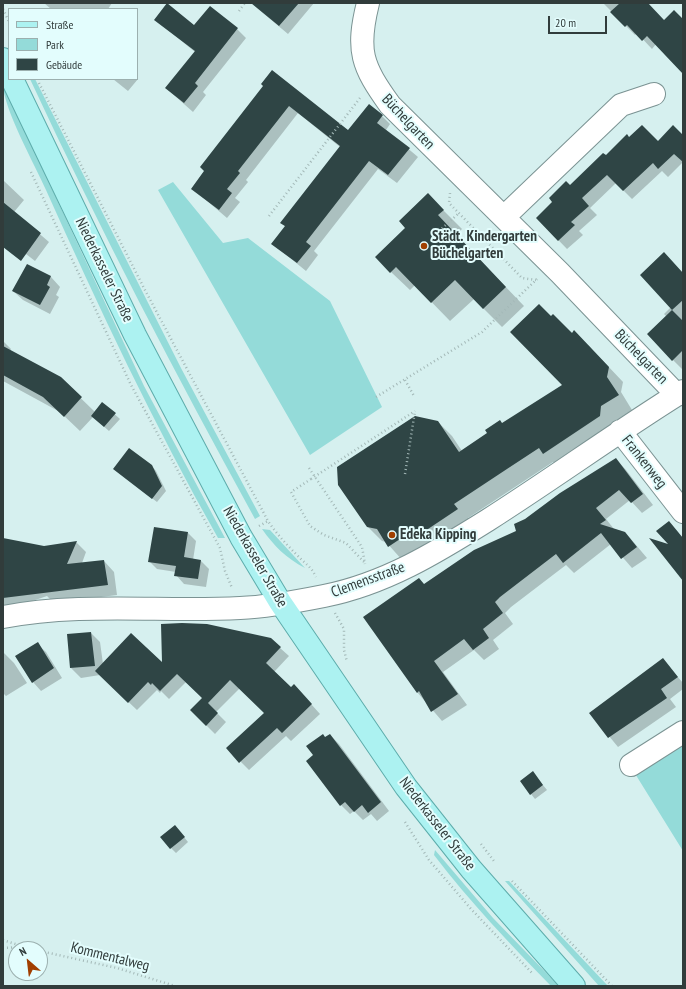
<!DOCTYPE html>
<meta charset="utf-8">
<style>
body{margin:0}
#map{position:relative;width:686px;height:989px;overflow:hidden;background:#d6f0ef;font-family:"PT Sans Narrow",sans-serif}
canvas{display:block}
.frame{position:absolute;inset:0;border:4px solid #313c3b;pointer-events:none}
.legend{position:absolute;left:8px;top:8px;width:130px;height:72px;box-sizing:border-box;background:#e3fdfd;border:1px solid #9cb0af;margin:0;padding:5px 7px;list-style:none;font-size:12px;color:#313c3b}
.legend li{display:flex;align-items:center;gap:8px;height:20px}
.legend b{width:20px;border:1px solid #9cb0af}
.north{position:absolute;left:8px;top:941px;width:40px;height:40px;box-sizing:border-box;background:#e3fdfd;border:1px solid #9cb0af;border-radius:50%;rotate:332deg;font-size:11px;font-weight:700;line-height:16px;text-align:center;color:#313c3b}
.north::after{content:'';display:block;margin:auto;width:14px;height:18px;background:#a13f00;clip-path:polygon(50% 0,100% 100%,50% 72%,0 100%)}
.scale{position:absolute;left:548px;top:16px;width:59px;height:18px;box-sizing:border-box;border:2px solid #313c3b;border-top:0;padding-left:5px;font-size:12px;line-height:14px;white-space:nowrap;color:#313c3b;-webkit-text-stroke:3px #e3fdfd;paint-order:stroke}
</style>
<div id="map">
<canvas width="686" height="989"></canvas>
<div class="frame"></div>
<ul class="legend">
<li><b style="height:5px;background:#acf2f1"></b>Straße</li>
<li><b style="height:11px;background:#94dbd9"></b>Park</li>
<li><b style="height:11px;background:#2f4545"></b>Gebäude</li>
</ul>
<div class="north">N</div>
<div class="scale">20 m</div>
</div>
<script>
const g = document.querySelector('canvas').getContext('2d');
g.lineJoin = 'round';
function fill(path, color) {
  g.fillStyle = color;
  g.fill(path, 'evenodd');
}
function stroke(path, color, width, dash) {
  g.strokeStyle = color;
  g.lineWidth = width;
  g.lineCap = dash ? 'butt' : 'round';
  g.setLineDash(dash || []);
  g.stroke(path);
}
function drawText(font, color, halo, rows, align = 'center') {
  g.font = font + ' "PT Sans Narrow",sans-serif';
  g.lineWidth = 4;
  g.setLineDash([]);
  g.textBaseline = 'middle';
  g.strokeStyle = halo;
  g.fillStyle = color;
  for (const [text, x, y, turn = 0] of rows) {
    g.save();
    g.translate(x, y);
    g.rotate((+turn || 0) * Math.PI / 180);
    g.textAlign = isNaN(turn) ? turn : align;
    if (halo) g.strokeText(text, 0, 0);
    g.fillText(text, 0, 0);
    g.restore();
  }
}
fill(new Path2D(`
 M30 79H35L182 370 260 516 255 519C176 375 99 228 30 79Z
 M3 84 144 386 225 538H218C154 425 99 308 46 190 35 165 3 108 3 84Z
 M173 182 223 243 248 238 330 301 382 407 310 455 158 190Z
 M262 529 270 530 305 568C286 558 274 546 262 529Z
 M683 739V851L634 772Z
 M435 850 493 918 559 986H551C510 944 470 902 434 855Z
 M505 881H509L608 986H599Z`), '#94dbd9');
fill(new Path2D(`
 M44 3H112L108 9H51Z
 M251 3H314L288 34Z
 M603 3H647L683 73 656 44 652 49 637 33 635 35Z
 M156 20 195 26 237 29 246 38 203 92 206 95 193 112 166 88 195 52Z
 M113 79H138L128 91Z
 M265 86 348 131 382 116 390 124 386 130 418 157 397 183 378 169 314 251 318 255 306 271 273 244 286 227 281 223 340 147 298 113 246 180 248 182 235 198 240 202 227 218 192 188Z
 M683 136V162L668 177 662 171 632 199 616 183 590 208 597 215 579 231 583 235 567 249 537 218 570 187 629 138 658 142Z
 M4 181 24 200 14 212 49 242 35 261 3 236Z
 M428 195 462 229 456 235 524 306 502 327 474 299 450 321 415 285 410 290 391 272 406 228Z
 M27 265 51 277 60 287 56 295 59 297 50 314 23 300 13 291Z
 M683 273V370L673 360 666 316 664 314 671 307Z
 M551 317 589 346 623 382 621 392 632 410 615 421 614 431 558 467 553 462 468 518 471 524 403 561 386 542 382 541 368 527 438 422 452 436 462 451 563 385Z
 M3 341 11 349 10 351 60 378 95 412 102 403 120 419 109 431 93 417 80 431 60 412 3 381Z
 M616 459 626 470 653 505 642 513 630 500 606 519 614 529 625 532 647 558 632 568 611 544 574 573 566 565 511 607 505 613 513 624 493 640 499 649 484 660 474 650 443 672 467 705 442 721 417 692 424 585 517 532 526 520Z
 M151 465 156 471 166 491 157 502 114 469Z
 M188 533 196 541 193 560 201 561 209 569 206 587 184 584 176 575V572L157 569 149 561Z
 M3 539 44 547 76 542 86 552 82 563 104 561 114 572 117 595 54 603 47 596 3 611Z
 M91 633 100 642 103 664 163 665 270 639 289 656 274 672 291 688 302 694 320 714 291 741 286 736 249 770 227 748 265 713 240 688 216 712 226 722 215 734 191 710 203 698 186 682 169 699 161 691 160 693 157 690 137 710 100 675 81 678 71 668Z
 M37 644 46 652 62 678 41 691 33 682Z
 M3 652 14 663 27 683 6 696 3 693Z
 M663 660 683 683V689L670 699 676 707 618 747 590 713Z
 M330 735 339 744 389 811 377 821 371 814 363 820 354 811 350 814 341 805 308 761 315 756 326 738Z
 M533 773 547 790 535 799 531 794Z
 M179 831 188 842 176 853 171 848Z`), '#0003');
fill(new Path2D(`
 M167 3 194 25 210 6 238 28 195 83 198 86 184 103 165 88 195 51 154 20Z
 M251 3H299L279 26Z
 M620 3H648L664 20 674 10 683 19V74L647 36 642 41 627 25 625 27 610 12Z
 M272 70 348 130 369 104 383 115 377 123 410 148 388 175 369 161 306 242 311 246 297 263 271 244 285 226 280 223 340 146 289 106 238 171 240 173 227 189 232 193 219 210 191 189 204 171 200 167 263 86 261 84Z
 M642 125 658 141 673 125 683 135V162L674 154 658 169 653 163 623 191 607 175 582 198 589 206 571 222 575 225 558 241 536 218 552 202 549 198 566 181 570 185 603 153 606 155 627 134 629 137Z
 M428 193 444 210 438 215 506 287 483 309 455 280 431 303 396 267 390 273 375 257 405 228 399 221Z
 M3 202 41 233 21 261 3 247Z
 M664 252 683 273V300L672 310 683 321V350L672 361 647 334 672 310 640 275Z
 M27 264 51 276 47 285 50 287 40 305 12 291Z
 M539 304 551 316 553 314 572 333 574 330 609 367 607 377 619 395 601 406 600 416 543 454 539 448 510 467 454 504 458 509 416 537 406 535 388 547 377 529 367 527 338 485 337 467 415 416 438 421 459 452 487 433 485 430 500 420 502 423 562 385 510 332Z
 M3 346 61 377 82 397 64 417 43 397 3 375Z
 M102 402 116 413 104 427 91 416Z
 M129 448 152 465 162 486 152 499 113 469Z
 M616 458 643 494 631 503 619 490 596 508 606 520 600 524 625 532 637 547 621 559 601 533 563 563 556 554 500 597 495 602 503 613 483 629 489 638 473 650 464 639 434 661 458 694 431 712 419 691 417 693 363 617 419 578 424 584 474 550 516 531 514 524 525 519 560 493Z
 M669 521 683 538V581L649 538 668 544 656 531Z
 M154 527 188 532 184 557 201 560 198 579 174 576 176 566 148 562Z
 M3 538 44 546 77 541 67 564 104 560 108 585 3 598Z
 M182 623 207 624 271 638 281 647 266 663 291 687 294 684 312 704 282 733 277 728 239 763 226 748 264 713 230 680 208 703 218 713 206 726 190 710 202 698 177 674 160 691 152 683 151 685 148 682 128 703 95 671 131 633 162 662 161 624Z
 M91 632 95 666 70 668 67 634Z
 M38 642 54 668 32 683 15 656Z
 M663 658 678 677 661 689 667 698 608 738 589 713Z
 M323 734 325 737 330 734 381 802 368 813 362 805 354 812 345 802 340 806 306 761 313 755 306 746Z
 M533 771 543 785 530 795 520 781Z
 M175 825 185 837 170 849 160 837Z`), '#2f4545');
const minor = new Path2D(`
 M368 3C356 51 362 66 390 105L560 273 677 395
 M504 217 621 105 654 94
 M620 431 683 512
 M3 617C81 602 161 612 240 608 266 607 299 601 324 596 385 584 437 552 488 520 554 478 617 432 683 391
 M631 765 683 732`);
const major = new Path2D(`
 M3 59 9 72
 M12 79 135 335 241 537 280 602 406 787 471 869 574 986`);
stroke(minor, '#7b9393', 24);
stroke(major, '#5dacab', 24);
stroke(new Path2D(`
 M3 9 9 22
 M239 11 245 3
 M39 83 146 292 268 521C276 533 286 544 296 554 304 563 311 566 316 577
 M31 172 131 385 220 548 225 571 232 588
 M450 193 449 203 522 278 536 280
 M269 216 360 98
 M436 234 459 213
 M405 380 414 396
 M376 397 482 332 537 279
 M309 468 362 547 365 564
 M405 474 415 411
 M311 479 291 492 310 526 324 535 346 543 364 562
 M259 526 268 521
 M335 613 344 629V650L347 662
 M405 822 429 860 471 909 533 974
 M481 844 494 861
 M512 881 612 986
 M3 940 31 949
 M3 948 19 947
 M40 951 117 968 175 986`), '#a3b8b7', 2.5, [1, 3]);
stroke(minor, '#fff', 22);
stroke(major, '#acf2f1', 22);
stroke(new Path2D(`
 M311 479 415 411`), '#a3b8b7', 2.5, [1, 3]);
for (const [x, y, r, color] of [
 [424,246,4,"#a13f00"],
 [392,535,4,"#a13f00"]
]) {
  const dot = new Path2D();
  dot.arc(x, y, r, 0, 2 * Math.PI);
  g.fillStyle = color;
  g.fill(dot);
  stroke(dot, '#e3fdfd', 1.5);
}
drawText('15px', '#313c3b', '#e3fdfd', [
 ["Büchelgarten",408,122,47],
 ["Niederkasseler Straße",104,270,64],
 ["Büchelgarten",641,357,46],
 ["Frankenweg",644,462,52],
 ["Niederkasseler Straße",255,557,60],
 ["Clemensstraße",368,580,-20],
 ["Niederkasseler Straße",437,824,52],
 ["Kommentalweg",110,957,14]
]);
drawText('bold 15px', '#313c3b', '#e3fdfd', [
 ["Städt. Kindergarten",432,237],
 ["Büchelgarten",432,254],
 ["Edeka Kipping",400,535]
], 'left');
</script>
